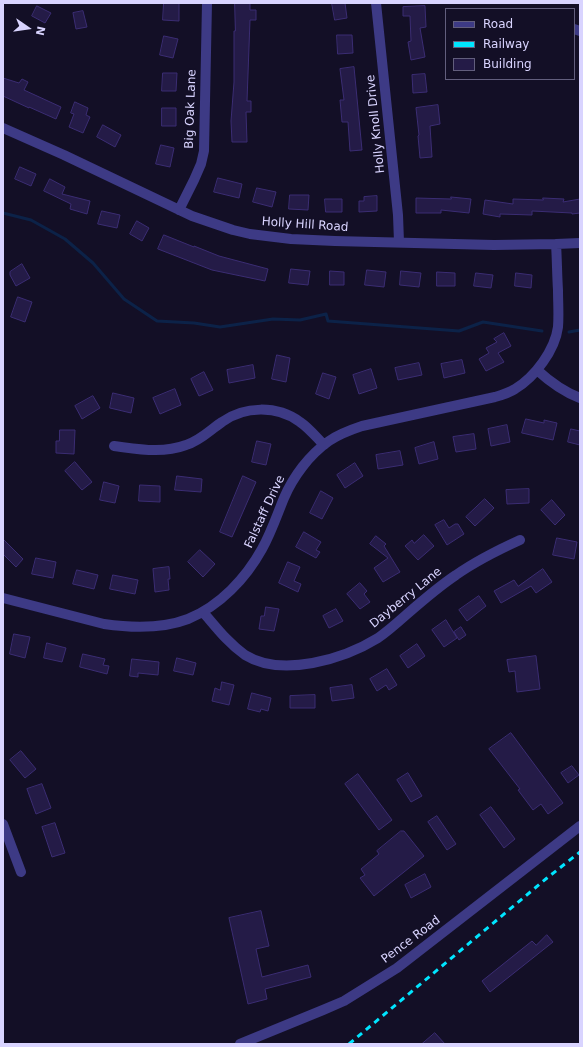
<!DOCTYPE html>
<style>
body{margin:0}
#map{position:relative;width:583px;height:1047px;overflow:hidden;background:#130f26;font-family:"DejaVu Sans",sans-serif}
canvas{display:block}
.frame{position:absolute;inset:0;border:4px solid #d9d4ff;pointer-events:none}
.legend{position:absolute;left:445px;top:8px;width:130px;height:72px;box-sizing:border-box;background:#130f26;border:1px solid #625e7d;margin:0;padding:5px 7px;list-style:none;font-size:12px;color:#d9d4ff}
.legend li{display:flex;align-items:center;gap:8px;height:20px}
.legend b{width:20px;border:1px solid #625e7d}
.north{position:absolute;left:8px;top:8px;width:40px;height:40px;-webkit-text-stroke:3px #130f26;paint-order:stroke;rotate:103deg;font-size:11px;font-weight:700;line-height:16px;text-align:center;color:#d9d4ff}
.north::after{content:'';display:block;margin:auto;width:14px;height:18px;background:#d9d4ff;clip-path:polygon(50% 0,100% 100%,50% 72%,0 100%)}
</style>
<div id="map">
<canvas width="583" height="1047"></canvas>
<div class="frame"></div>
<ul class="legend">
<li><b style="height:5px;background:#3d3a85"></b>Road</li>
<li><b style="height:5px;background:#00e5ff"></b>Railway</li>
<li><b style="height:11px;background:#241b47"></b>Building</li>
</ul>
<div class="north">N</div>
</div>
<script>
const g = document.querySelector('canvas').getContext('2d');
g.lineJoin = 'round';
function stroke(path, color, width, dash) {
  g.strokeStyle = color;
  g.lineWidth = width;
  g.lineCap = dash ? 'butt' : 'round';
  g.setLineDash(dash || []);
  g.stroke(path);
}
function fill(path, color) {
  g.fillStyle = color;
  g.fill(path, 'evenodd');
}
function drawText(font, color, halo, rows, align = 'center') {
  g.font = font + ' "DejaVu Sans",sans-serif';
  g.lineWidth = 3;
  g.setLineDash([]);
  g.textBaseline = 'middle';
  g.strokeStyle = halo;
  g.fillStyle = color;
  for (const [text, x, y, turn = 0] of rows) {
    g.save();
    g.translate(x, y);
    g.rotate((+turn || 0) * Math.PI / 180);
    g.textAlign = isNaN(turn) ? turn : align;
    if (halo) g.strokeText(text, 0, 0);
    g.fillText(text, 0, 0);
    g.restore();
  }
}
stroke(new Path2D(`
 M3 213 31 220 65 239 93 263 124 299 157 321 194 323 220 327 273 319 300 320 326 314 328 321 459 331 483 322 542 331
 M569 332 580 330`), '#0c2248', 3);
const building = new Path2D(`
 M164 3H179V21L163 20Z
 M235 3H250V10H256V20H250L247 101H251V112H246L247 142H232L231 121 234 82V31H235Z
 M332 3H345L347 18 335 20Z
 M37 6 51 13 45 23 32 16Z
 M425 6 426 27 420 28 425 57 411 60 408 42 411 41 410 16H403V7Z
 M83 11 87 27 76 29 73 13Z
 M337 35H352L353 53 338 54Z
 M164 36 178 39 173 58 160 55Z
 M354 67 362 150 350 151 348 122H342L340 100H344L340 69Z
 M163 73H177L176 91H162Z
 M425 74 427 92 413 93 412 75Z
 M3 78 19 83 22 79 28 82 24 90 61 107 56 119 29 107V108L3 96Z
 M75 102 88 108 86 115 90 117 83 133 69 127 74 114 71 113Z
 M438 105 440 124 430 126 432 157 420 158 418 136 419 135 416 108Z
 M162 108H176V126H162Z
 M103 125 121 135 115 147 97 137Z
 M161 145 174 148 170 167 156 164Z
 M20 167 36 174 31 186 15 179Z
 M218 178 242 184 239 198 214 192Z
 M50 179 65 187 62 194 90 201 87 214 70 209 71 204 44 191Z
 M257 188 276 192 272 207 253 202Z
 M290 195H309L308 210 289 209Z
 M377 196V211L359 212V201H364V197Z
 M451 197 471 199 469 213 441 210V213H416V198L451 199Z
 M543 198 564 199 563 202 580 199V213L572 214V213L532 211V215L500 214V217L483 214 485 200 513 204V199L543 200Z
 M325 199H342V212H326Z
 M102 211 120 215 117 228 98 224Z
 M137 221 149 228 142 241 130 234Z
 M164 235 194 247V246L219 256 268 269 265 281 212 270 158 249Z
 M22 264 30 278 16 286 10 275V272Z
 M291 269 310 271 308 285 289 283Z
 M367 270 386 272 384 287 365 285Z
 M330 271 344 272V285H330Z
 M401 271 421 273 419 287 400 285Z
 M437 272 455 273V286H437Z
 M476 273 493 275 491 288 474 286Z
 M516 273 532 275 531 288 515 286Z
 M18 297 32 302 25 322 11 317Z
 M504 333 511 346 498 353 504 362 486 371 479 359 489 353 486 348 497 342 494 339Z
 M277 355 290 358 286 382 272 379Z
 M462 360 465 373 444 378 441 364Z
 M419 363 422 375 398 380 395 368Z
 M253 365 255 378 229 383 227 370Z
 M371 369 377 388 359 394 353 375Z
 M204 372 213 390 199 396 191 379Z
 M323 373 336 377 329 399 316 394Z
 M175 389 181 405 160 414 153 398Z
 M113 393 134 398 131 413 110 408Z
 M93 396 100 408 82 419 75 406Z
 M526 419 544 423V420L557 423 553 440 522 433Z
 M507 425 510 442 491 446 488 429Z
 M571 429 580 431V445L568 442Z
 M60 430H75L74 454 56 453V441H59Z
 M474 434 476 449 456 452 453 437Z
 M257 441 271 444 266 465 252 462Z
 M434 442 438 459 419 464 415 448Z
 M400 451 403 465 378 469 376 455Z
 M75 462 92 482 82 490 65 471Z
 M355 463 363 476 345 488 337 475Z
 M177 476 202 479 201 492 175 490Z
 M243 476 256 482 232 537 220 532Z
 M104 482 119 486 115 503 100 500Z
 M140 485 160 486V502L139 501Z
 M529 489V503L507 504 506 490Z
 M321 491 333 498 322 519 310 513Z
 M485 499 494 508 475 526 466 517Z
 M552 500 565 515 555 525 541 510Z
 M444 520 449 528 455 524H458L464 534 447 545 435 525Z
 M304 532 321 542 316 550 320 552 316 558 296 547Z
 M424 535 434 546 418 560 405 546 412 540 414 543Z
 M376 536 386 544 384 546 400 572 383 582 374 568 388 558 370 544Z
 M557 538 577 542 574 559 553 555Z
 M3 539 23 559 16 567 3 554Z
 M200 550 215 564 203 577 188 562Z
 M36 558 56 562 53 578 32 574Z
 M288 562 300 567 294 581 301 584 298 592 279 583Z
 M169 567 170 579H168L169 590 155 592 153 569Z
 M543 569 552 582 536 593 531 586 501 603 494 591 514 580 518 586Z
 M77 570 98 575 94 589 73 584Z
 M113 575 138 580 135 594 110 589Z
 M360 583 367 591 364 594 370 602 360 609 347 594Z
 M479 596 486 606 467 621 459 610Z
 M266 607 279 609 274 631 259 629 261 616H264Z
 M336 609 343 621 329 628 323 616Z
 M446 620 457 638 444 647 432 630Z
 M461 627 466 635 459 640 454 632Z
 M14 634 30 637 25 658 10 654Z
 M47 643 66 648 62 662 44 658Z
 M417 644 425 656 408 668 400 656Z
 M83 654 105 659 103 665 109 666 107 674 80 667Z
 M536 656 540 689 517 692 515 671 509 672 507 660Z
 M177 658 196 663 193 675 174 671Z
 M132 659 159 662 158 675 138 673V677L130 676Z
 M387 669 397 685 389 690 386 685 377 691 370 679Z
 M222 682 234 685 229 705 212 701 215 688 220 690Z
 M352 685 354 698 332 701 330 688Z
 M252 693 271 698 268 711 261 709 260 712 248 709Z
 M315 695V708H290V696Z
 M511 733 563 803 548 814 541 804 533 810 518 790 520 789 489 749Z
 M21 751 36 769 25 778 10 760Z
 M572 766 579 775 568 783 561 773Z
 M408 773 422 796 411 802 397 780Z
 M358 774 392 820 379 830 345 784Z
 M42 784 51 808 36 814 27 789Z
 M491 807 515 839 504 848 480 815Z
 M437 816 456 844 447 850 428 822Z
 M55 823 65 853 52 857 42 827Z
 M401 831H404L424 856 374 896 360 878 365 875 361 869 379 854 377 851Z
 M425 874 431 887 411 898 405 885Z
 M261 911 269 946 256 949 262 977 308 965 311 977 265 989 267 999 248 1004 229 918Z
 M547 935 553 942 490 992 482 981 532 941 536 945Z
 M435 1033 445 1044H422Z`);
fill(building, '#241b47');
stroke(building, '#3b2d73', 1);
stroke(new Path2D(`
 M376 3 398 215 399 242
 M574 29 580 31
 M3 128 64 155 192 216 233 230 250 234 291 239 335 241 494 245 556 244 580 243
 M179 210 194 180 201 164 204 151 207 3
 M537 370C549 381 564 392 580 398
 M114 446C138 449 162 454 186 445 200 441 210 430 222 422 244 406 277 405 300 422 309 428 316 437 324 445
 M3 598 104 624C132 628 162 629 188 619 220 606 246 578 262 549 271 533 277 515 284 498 293 477 309 455 329 441 339 434 350 430 362 426L495 397C502 395 509 393 515 389 535 377 555 350 558 327 559 315 558 302 558 290 557 275 557 259 556 244
 M203 612C216 627 228 643 245 655 282 678 344 659 378 638 388 631 397 623 406 615 422 601 438 587 456 575 476 561 498 550 520 540
 M3 824 21 872
 M240 1044 323 1010 344 1001 397 968 580 826`), '#3d3a85', 10);
stroke(new Path2D(`
 M349 1044 547 878 580 852`), '#00e5ff', 3, [6, 5]);
drawText('12px', '#d9d4ff', '#130f26', [
 ["Big Oak Lane",191,109,-88],
 ["Holly Knoll Drive",376,124,-96],
 ["Holly Hill Road",305,225,4],
 ["Falstaff Drive",265,512,-65],
 ["Dayberry Lane",406,598,-39],
 ["Pence Road",411,940,-37]
]);
</script>
